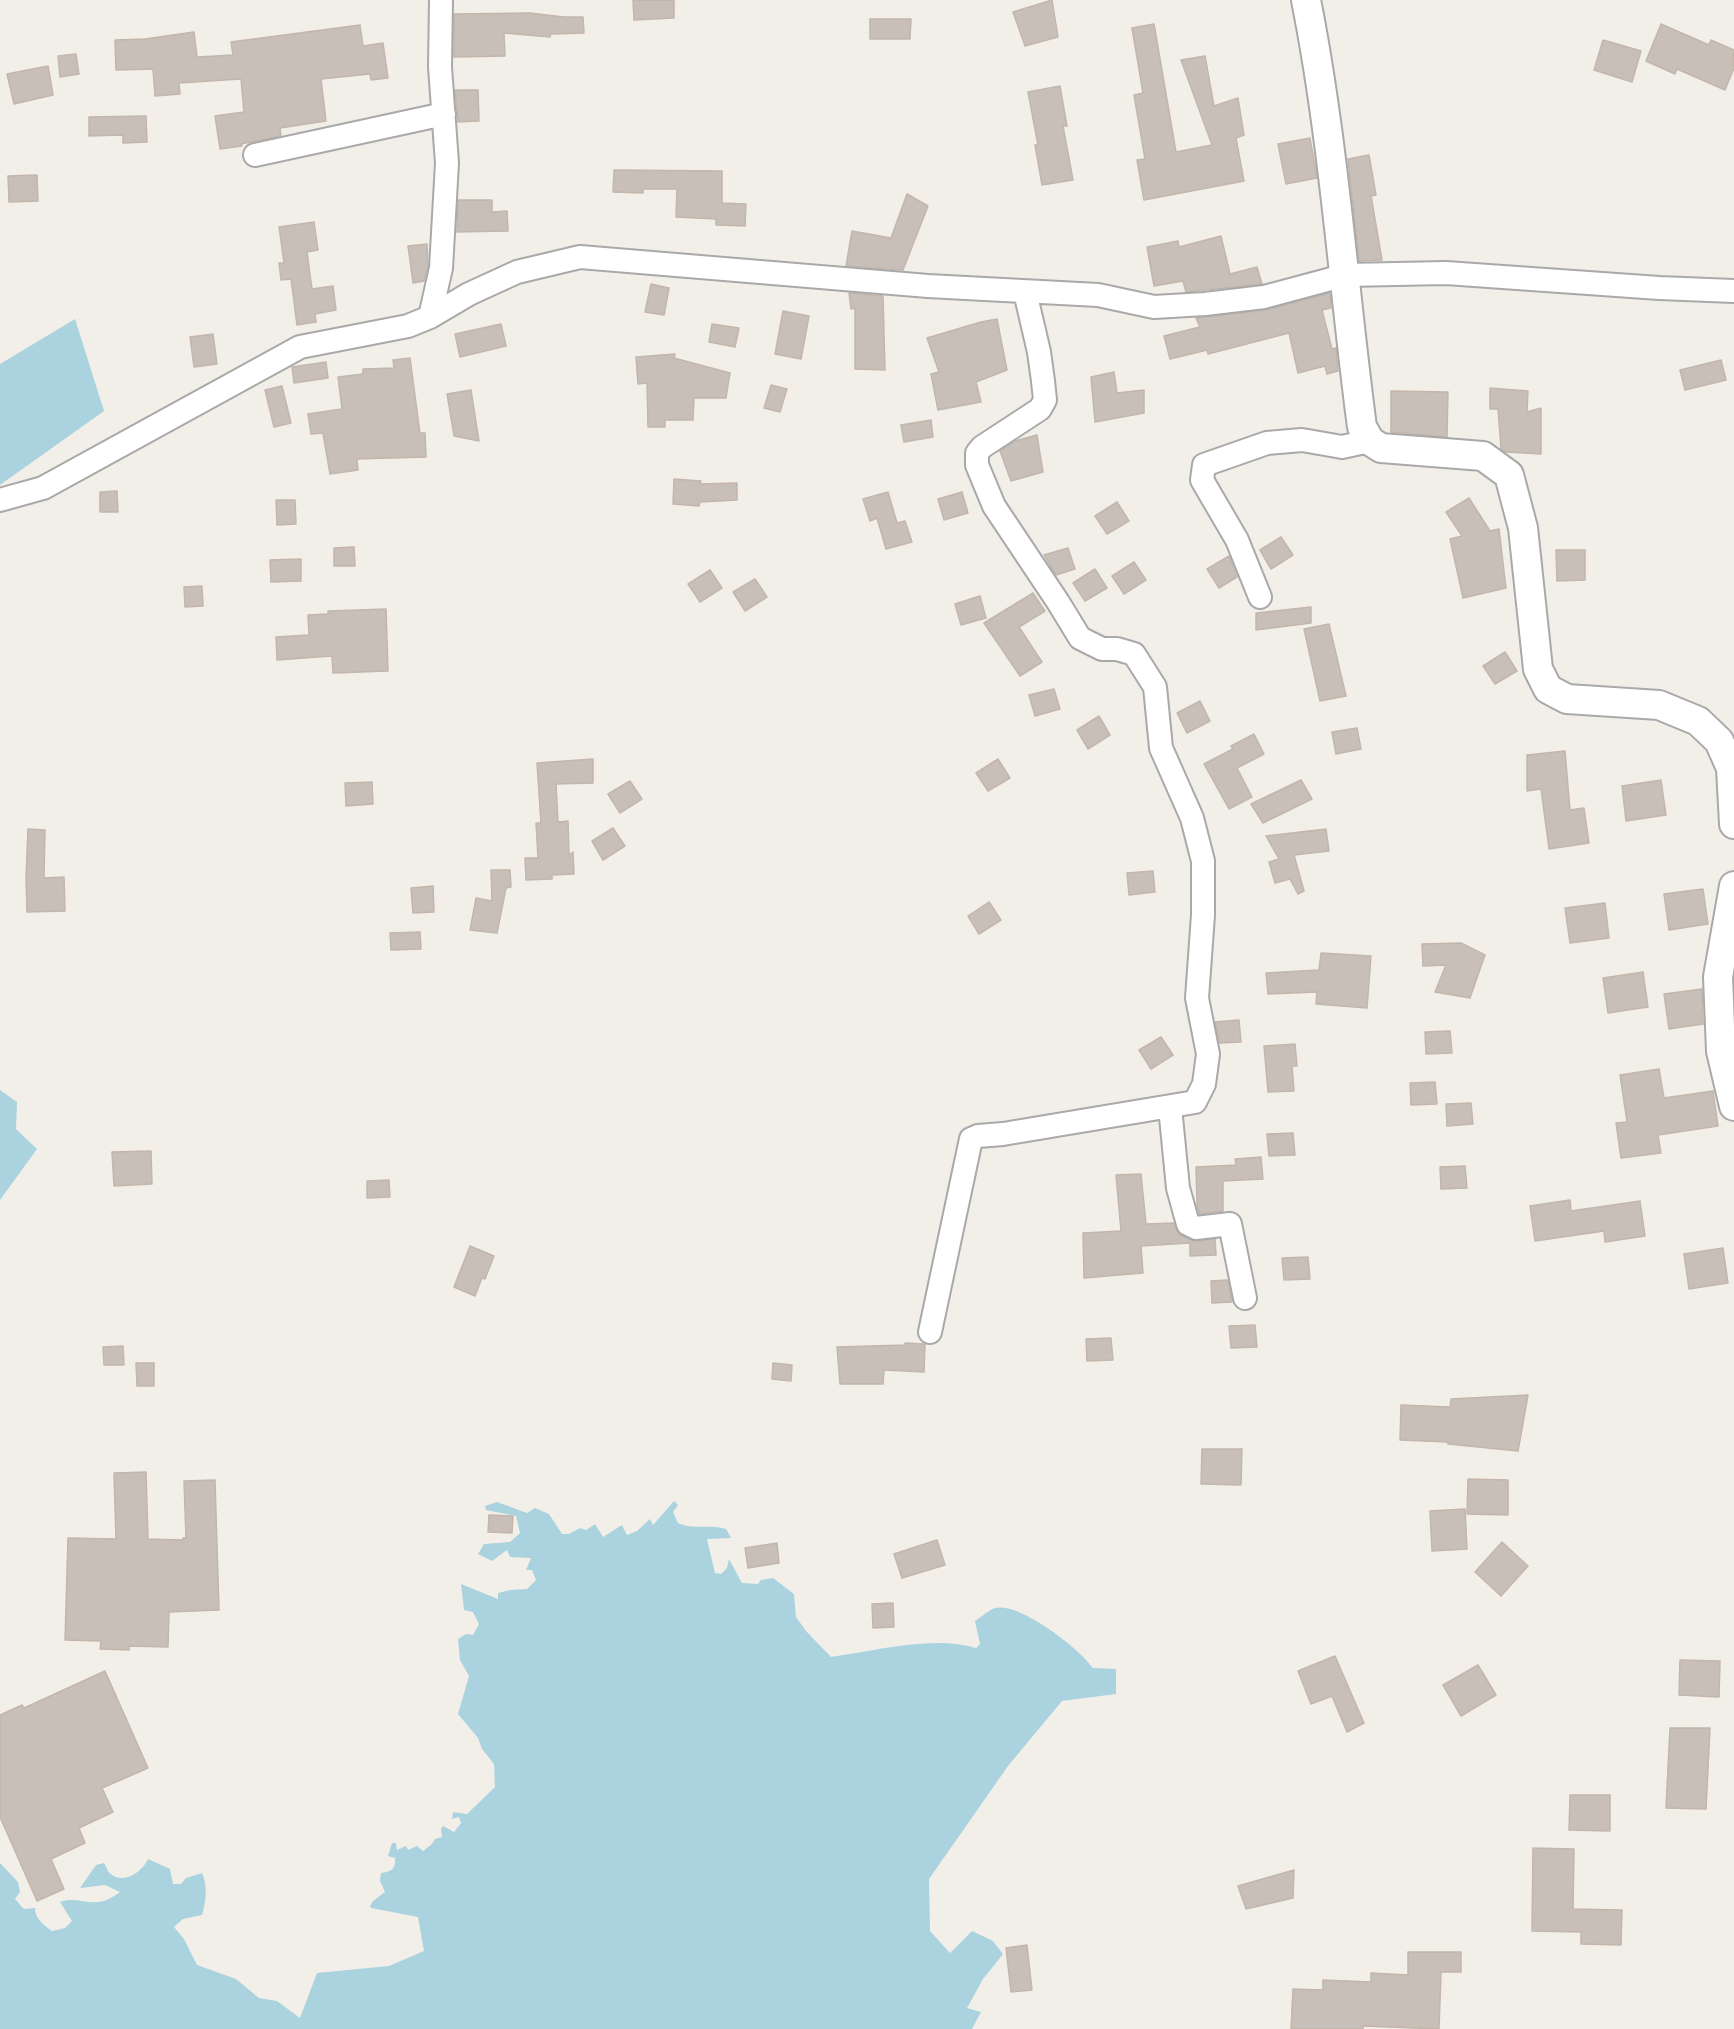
<!DOCTYPE html>
<style>
body{margin:0}
canvas{display:block;background:#f2efe9}
</style>
<canvas width="1734" height="2029"></canvas>
<script>
const g = document.querySelector('canvas').getContext('2d');
g.lineJoin = 'round';
function fill(path, color) {
  g.fillStyle = color;
  g.fill(path, 'evenodd');
}
function stroke(path, color, width, dash) {
  g.strokeStyle = color;
  g.lineWidth = width;
  g.lineCap = dash ? 'butt' : 'round';
  g.setLineDash(dash || []);
  g.stroke(path);
}
fill(new Path2D(`
 M75 319 104 411 0 485V364Z
 M0 1090 17 1102 16 1129 37 1149 0 1200Z
 M674 1501 678 1505 673 1512 678 1523C693 1530 710 1524 726 1529L731 1538 707 1539 715 1573 721 1574 727 1568 729 1559 742 1583 758 1584 761 1580 773 1578 794 1594 796 1617 806 1631 831 1657C875 1651 934 1635 976 1648L980 1644 975 1621C981 1617 989 1610 995 1608 1020 1602 1080 1649 1093 1668L1116 1669V1694L1062 1701 1008 1766 929 1879 930 1931 950 1953 972 1931 993 1941 1003 1954 983 1979 967 2008 981 2012 972 2029H0V1863L18 1882 20 1892 15 1899 24 1909 35 1908C35 1919 44 1925 52 1931L65 1928 72 1921 60 1902C80 1894 94 1913 120 1892L105 1885 80 1888 96 1865 104 1863C107 1868 108 1873 112 1875 125 1884 143 1871 148 1859L170 1869 173 1884H181L186 1878 202 1873C208 1886 206 1902 202 1915L183 1919 174 1927 184 1939 197 1965 236 1979 259 1998 277 2001 300 2018 317 1973 389 1966 424 1951 418 1917 371 1908 370 1906 373 1901 385 1892 380 1881 381 1873C391 1872 396 1869 395 1858L388 1856 392 1843H396L397 1850 406 1846 408 1850 417 1846 423 1851 432 1844 435 1839 442 1837 441 1829 443 1826 454 1832 461 1823 459 1817 452 1819 453 1812 467 1814 495 1787 494 1764 482 1749 478 1738 458 1714 469 1676 460 1660 458 1639 466 1634 473 1635 479 1624 473 1612 464 1610 461 1584 498 1599V1593L510 1590 527 1589 536 1580 532 1570H526L531 1558 510 1557 507 1550 492 1561 478 1554 484 1544 510 1542 520 1533 516 1516 486 1510 485 1506 497 1502 527 1513 535 1508 549 1514 562 1534H569L580 1528 586 1530 595 1524 603 1537 622 1525 627 1535 637 1531 650 1519 653 1525Z`), '#aad3df');
const building = new Path2D(`
 M633 0H674V18L634 20Z
 M1052 0 1058 37 1025 46 1013 12Z
 M530 13 564 17H583L584 33 551 34 550 37 504 33 505 56 454 57V14Z
 M870 19H911L910 39H870Z
 M1154 24 1176 152 1212 145 1181 60 1205 56 1214 106 1238 98 1244 135 1236 138 1244 181 1144 200 1137 160 1145 159 1134 95 1143 93 1132 28Z
 M1661 24 1709 45 1711 40 1734 50V68L1725 90 1677 69 1675 74 1646 61Z
 M360 25 363 46 383 43 388 78 371 80 370 74 321 79 326 121 280 128 281 136 241 144 242 146 220 149 215 116 244 112 241 79 179 83 180 94 155 96 153 69 116 70 115 40 145 39 194 32 197 57 233 55 231 42Z
 M1603 40 1641 51 1632 82 1594 70Z
 M76 54 79 74 60 77 58 56Z
 M48 66 53 95 14 104 7 74Z
 M1060 86 1067 126H1063L1073 180 1042 185 1035 145H1038L1028 92Z
 M455 90H478L479 121 458 122Z
 M146 116 147 142 123 143V135L89 136V117Z
 M1310 138 1317 178 1286 184 1278 144Z
 M1369 155 1376 195 1371 196 1382 260 1359 261 1348 159Z
 M614 170 722 171V203L746 204 745 226 716 225V219L676 217 677 189H643V193L613 192Z
 M37 175 38 201 9 202 8 176Z
 M907 194 928 206 903 270 846 266 852 231 891 238Z
 M458 200H492V212L507 211 508 231 457 232Z
 M314 222 318 250 307 252 312 289 333 286 336 310 315 314 316 322 297 325 291 279 281 280 279 263H284L279 227Z
 M1221 236 1230 274 1257 267 1262 284 1186 292 1183 281 1154 286 1147 247 1178 241 1179 247Z
 M427 244 428 266 424 281 413 283 408 246Z
 M651 284 669 288 664 315 645 312Z
 M849 293 883 296 885 370 855 369V308L851 309Z
 M1330 293 1331 308 1322 310 1332 349 1336 348 1338 371 1327 374 1325 366 1298 373 1289 333 1208 354 1207 350 1170 359 1164 336 1200 327 1196 318 1266 310Z
 M783 311 809 316 801 359 775 354Z
 M997 319 1007 370 976 382 981 402 938 410 931 374 939 372 927 338 981 322Z
 M501 324 506 346 460 357 455 334Z
 M712 324 739 328 735 347 709 342Z
 M213 334 217 364 194 367 190 337Z
 M675 354 674 358 730 373 726 398H694L693 420H665V427H648L647 383 638 384 636 357Z
 M410 358 420 433H425L426 457 357 459 358 470 330 474 323 433 311 434 308 414 342 409 338 377 363 374V369L394 368 393 360Z
 M1721 360 1726 380 1685 390 1680 370Z
 M326 362 328 378 294 383 292 367Z
 M1114 372 1117 393 1144 390V413L1095 422 1091 377Z
 M771 385 787 389 780 412 764 408Z
 M282 386 291 423 274 427 265 390Z
 M1490 388 1528 391 1527 412 1541 408V454L1506 452 1501 449 1498 409H1490Z
 M471 390 479 441 454 436 447 394Z
 M1391 391 1448 392 1447 437 1391 432Z
 M931 420 933 437 904 442 901 425Z
 M1037 435 1043 472 1011 481 1000 451 1015 441Z
 M674 479 701 481 700 484 737 483V500L700 502 699 506 673 504Z
 M117 491 118 512H100V492Z
 M888 492 897 523 905 521 912 542 886 549 877 518 870 521 863 499Z
 M962 492 968 513 944 520 938 499Z
 M1469 498 1490 531 1499 529 1506 588 1463 598 1450 539 1462 536 1446 512Z
 M276 500H295L296 524 277 525Z
 M1117 502 1129 521 1107 534 1095 516Z
 M1281 537 1293 555 1271 569 1260 550Z
 M354 547 355 566H334V548Z
 M1068 548 1075 569 1056 575 1044 555Z
 M1556 550H1585V580L1557 581Z
 M1229 556 1237 577 1219 588 1207 569Z
 M301 559V581L271 582 270 560Z
 M1134 562 1146 580 1124 594 1112 576Z
 M1095 569 1107 588 1085 601 1073 583Z
 M710 570 722 588 700 602 688 584Z
 M755 579 767 597 745 611 733 592Z
 M202 586 203 606 185 607 184 587Z
 M1033 593 1045 611 1019 627 1042 662 1020 676 984 623Z
 M980 596 986 618 961 625 955 604Z
 M1311 607V623L1256 630V613Z
 M386 609 388 671 333 673 332 656 277 660 276 637 309 635 308 615 328 614V611Z
 M1329 624 1346 696 1320 701 1304 629Z
 M1505 652 1517 671 1495 684 1483 666Z
 M1054 689 1060 709 1035 716 1029 695Z
 M1200 701 1210 721 1187 733 1177 713Z
 M1099 716 1110 735 1088 749 1077 730Z
 M1357 728 1361 749 1336 754 1332 732Z
 M1254 734 1264 754 1237 768 1252 797 1229 809 1204 764 1233 749 1231 746Z
 M1565 751 1570 810 1584 808 1589 843 1549 849 1541 789 1527 791V755Z
 M593 759V783L556 784 558 822 568 821 569 855 573 852 574 874 552 875V879L526 880 525 858H538L536 823H541L537 763Z
 M998 759 1010 778 988 791 976 773Z
 M1301 780 1312 799 1263 823 1251 804Z
 M1661 780 1666 815 1626 821 1622 786Z
 M630 781 642 799 620 813 608 794Z
 M372 782 373 804 346 806 345 783Z
 M613 828 625 846 603 860 592 841Z
 M28 829 45 830 44 878 64 877 65 911 27 912 26 878Z
 M1326 829 1329 851 1294 855 1304 891 1298 894 1290 879 1275 883 1269 862 1279 859 1266 836Z
 M491 870H510L511 887 506 888 497 933 470 930 476 898 492 901Z
 M1153 871 1155 892 1129 895 1127 873Z
 M433 886 434 912 413 913 411 888Z
 M1703 889 1708 924 1669 930 1664 894Z
 M989 902 1001 920 979 934 968 916Z
 M1605 903 1609 938 1570 943 1565 908Z
 M420 932 421 949 391 950 390 933Z
 M1461 943 1485 955 1470 998 1435 992 1446 965 1423 966 1422 944Z
 M1321 953 1371 956 1367 1008 1316 1004 1317 992 1268 994 1266 973 1319 970Z
 M1643 972 1648 1007 1608 1013 1603 978Z
 M1702 989 1703 1024 1669 1029 1664 994Z
 M1239 1020 1241 1042 1220 1043 1215 1022Z
 M1450 1031 1452 1053 1426 1054 1425 1032Z
 M1161 1037 1173 1055 1151 1069 1139 1050Z
 M1295 1044 1297 1066H1292L1294 1091 1268 1092 1264 1046Z
 M1659 1069 1664 1098 1713 1091 1718 1126 1658 1135 1661 1153 1621 1158 1616 1123 1627 1122 1620 1075Z
 M1435 1082 1437 1104 1411 1105 1410 1083Z
 M1471 1103 1473 1124 1447 1126 1446 1104Z
 M1293 1133 1295 1155 1269 1156 1267 1134Z
 M151 1151 152 1184 114 1186 112 1152Z
 M1261 1157 1263 1179 1223 1181V1211L1199 1214 1197 1205 1196 1167 1236 1165 1235 1159Z
 M1465 1166 1467 1188 1441 1189 1440 1167Z
 M1141 1174 1146 1224 1174 1223 1178 1233 1190 1240 1198 1241 1215 1239 1216 1255 1190 1256V1243L1141 1246 1143 1273 1084 1278 1083 1233 1121 1231 1116 1175Z
 M389 1180 390 1197 367 1198V1181Z
 M1570 1200 1571 1211 1640 1201 1645 1236 1605 1242 1604 1231 1535 1241 1530 1206Z
 M470 1246 494 1256 485 1279 482 1278 475 1296 454 1287Z
 M1723 1248 1728 1283 1689 1289 1684 1254Z
 M1308 1257 1310 1279 1284 1280 1282 1258Z
 M1228 1280 1232 1302 1212 1303 1211 1281Z
 M1255 1325 1257 1347 1231 1348 1229 1326Z
 M1111 1338 1113 1360 1087 1361 1086 1339Z
 M905 1343 925 1344 924 1372 884 1370 883 1384H840L837 1347 905 1345Z
 M123 1346 124 1365H104L103 1347Z
 M136 1363H154V1386H137Z
 M773 1363 792 1365 791 1381 772 1379Z
 M1528 1395 1518 1451 1448 1444V1442L1400 1440 1401 1405 1450 1407 1451 1399Z
 M1202 1449H1242L1241 1485 1201 1484Z
 M146 1472 148 1539 183 1540V1538H186L184 1481 215 1480 219 1610 169 1612 168 1647 129 1646V1650L100 1649 101 1641 65 1640 68 1538 116 1539 114 1473Z
 M1468 1479 1508 1480V1515L1467 1514Z
 M1465 1509 1467 1549 1432 1551 1430 1511Z
 M489 1515 513 1516 512 1533 488 1532Z
 M937 1540 945 1565 902 1578 894 1554Z
 M1502 1542 1528 1566 1501 1596 1475 1572Z
 M777 1543 779 1563 748 1568 745 1548Z
 M893 1603 894 1627 873 1628 872 1604Z
 M1335 1656 1364 1723 1347 1732 1332 1696 1311 1704 1298 1671Z
 M1680 1660 1720 1661 1719 1697 1679 1695Z
 M1478 1665 1496 1695 1461 1716 1443 1685Z
 M105 1671 148 1768 102 1788 113 1812 79 1828 85 1843 51 1859 64 1889 37 1901 0 1817V1715L22 1705 24 1708Z
 M1670 1728H1710L1706 1809 1666 1808Z
 M1570 1795H1610V1831L1569 1830Z
 M1533 1848 1574 1849 1573 1909 1622 1910 1621 1945 1581 1944V1932L1532 1931Z
 M1294 1870 1293 1898 1246 1909 1238 1886Z
 M1027 1945 1032 1990 1011 1992 1006 1948Z
 M1408 1952H1461V1972H1441L1439 2029 1363 2026V2029H1291L1293 1989 1323 1990V1980L1371 1982V1973L1408 1975Z`);
fill(building, '#c7bfb8');
stroke(building, '#c4b6ab', 1.5);
const minor = new Path2D(`
 M255 155 444 114
 M430 317 441 268 447 163 440 67 441 0
 M0 500 43 488 300 347 408 326 430 317 469 294 517 272 580 257 928 286 1098 295 1154 307 1205 304 1264 297 1346 275 1446 273 1659 288 1734 291
 M1260 597 1237 540 1202 480 1204 465 1267 443 1302 440 1342 447 1370 441
 M1170 1107 1178 1188 1188 1224 1196 1228 1230 1224 1245 1298
 M930 1332 971 1139 978 1136 1003 1134 1195 1102 1204 1084 1208 1054 1197 998 1203 915V861L1192 818 1161 748 1155 687 1134 654 1117 649H1102L1080 638 1058 602 994 506 977 465V453L982 447 1040 409 1045 400 1043 381 1039 352 1025 292`);
const tertiary = new Path2D(`
 M1306 0C1334 141 1343 284 1362 427L1370 441 1381 448 1483 456 1509 475 1523 528 1538 669 1548 689 1567 699 1659 705 1698 721 1719 741 1731 768 1734 824
 M1734 886 1718 977 1721 1051 1734 1106`);
stroke(minor, '#a9a9a9', 26);
stroke(tertiary, '#a9a9a9', 32);
stroke(minor, '#fff', 22);
stroke(tertiary, '#fff', 28);
</script>
